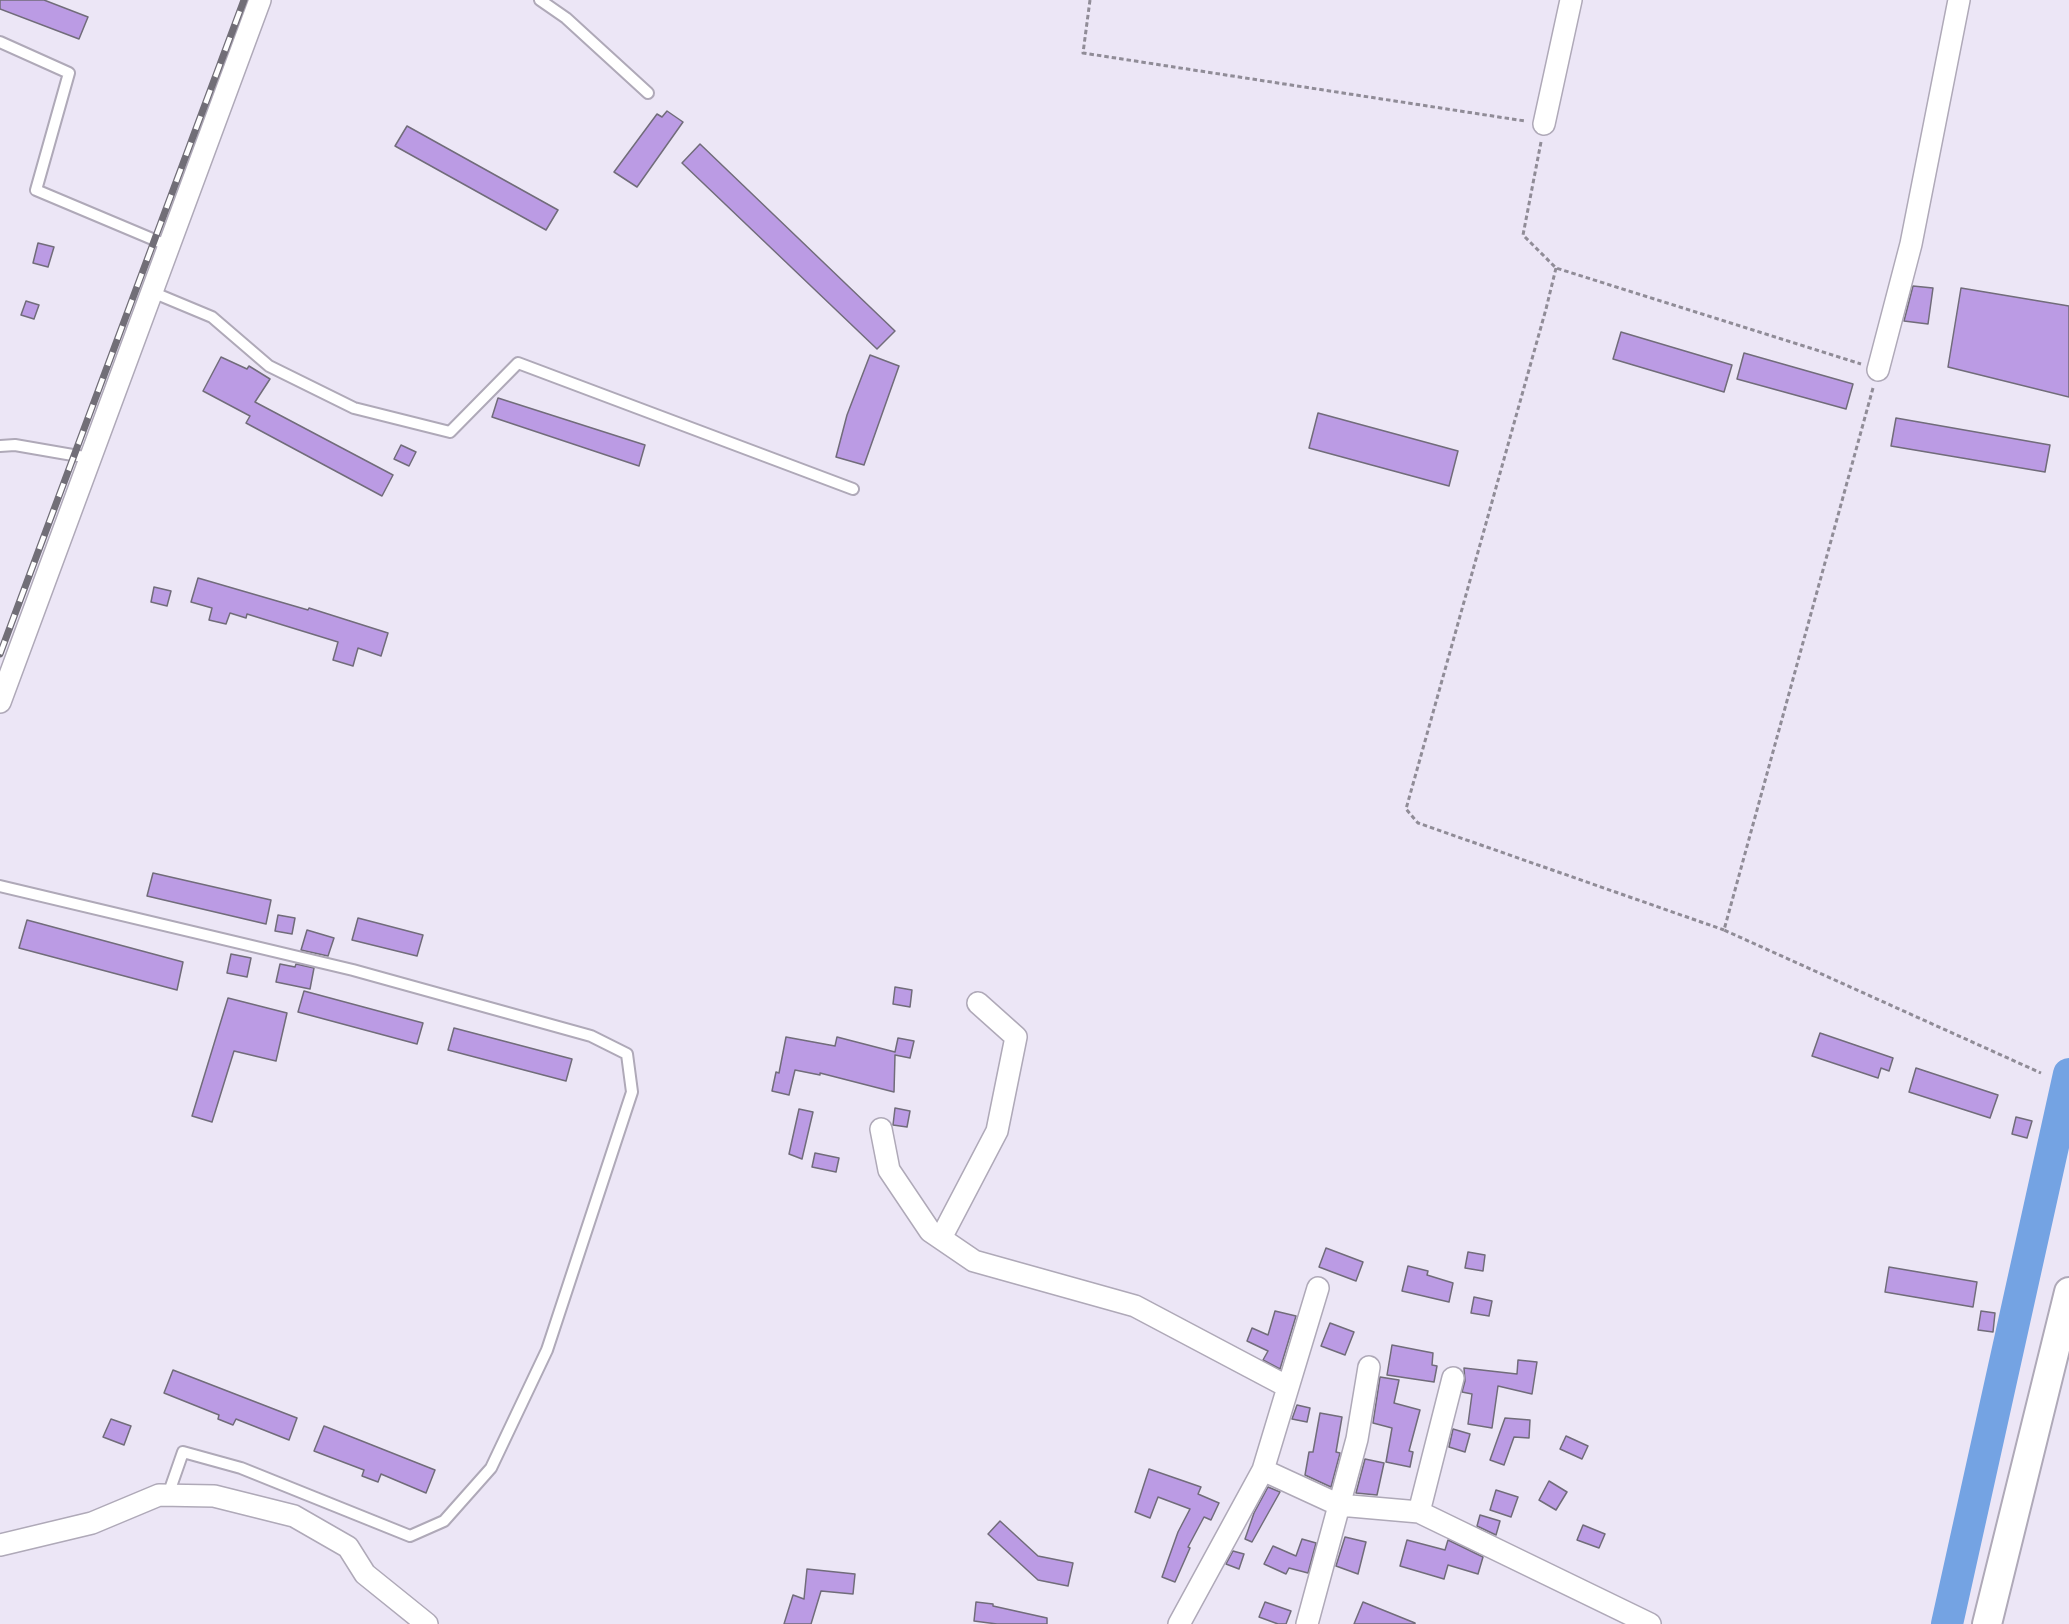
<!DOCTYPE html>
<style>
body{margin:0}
canvas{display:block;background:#ece6f6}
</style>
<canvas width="2069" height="1624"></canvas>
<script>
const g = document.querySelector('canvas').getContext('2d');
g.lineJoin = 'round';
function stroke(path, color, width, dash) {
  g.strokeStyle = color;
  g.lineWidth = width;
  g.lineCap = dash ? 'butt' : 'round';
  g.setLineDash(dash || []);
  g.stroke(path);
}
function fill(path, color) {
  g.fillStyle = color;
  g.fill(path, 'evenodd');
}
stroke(new Path2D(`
 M1947 1624 2069 1074`), '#74a3e3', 32);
const building = new Path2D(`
 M0 0H44L88 17 79 39 0 9Z
 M667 111 683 122 637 187 614 172 657 114 662 117Z
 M407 126 558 210 546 230 395 146Z
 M700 144 895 331 877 349 682 163Z
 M38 243 54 247 48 267 33 263Z
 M1913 286 1933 288 1928 324 1904 321Z
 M1961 288 2069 306V397L1948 367Z
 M26 301 39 305 34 319 21 315Z
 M1621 332 1732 365 1724 392 1613 359Z
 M1744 353 1853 384 1846 409 1737 379Z
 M870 355 899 366 864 465 836 457 847 415Z
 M221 357 247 369 249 366 270 379 255 402 393 475 382 496 246 423 250 416 203 391Z
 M498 398 645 445 639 466 492 417Z
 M1318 413 1458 451 1449 486 1309 448Z
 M1896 418 2050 445 2045 472 1891 446Z
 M401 445 416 452 409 466 394 459Z
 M198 578 308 610 309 608 388 633 381 656 358 648 353 666 333 660 338 642 247 614 246 618 230 613 226 624 209 620 212 608 191 602Z
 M154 587 171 591 167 606 151 602Z
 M153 873 271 900 266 924 147 896Z
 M278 915 295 918 292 934 275 931Z
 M358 918 423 935 417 956 352 940Z
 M27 920 183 962 177 990 19 948Z
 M307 930 334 938 328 956 301 950Z
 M231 954 251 958 247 977 227 973Z
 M280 964 295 967 296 964 314 968 310 989 276 982Z
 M895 987 912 990 910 1007 893 1004Z
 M304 991 423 1023 417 1044 298 1012Z
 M228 998 287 1013 276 1061 234 1051 212 1122 192 1116Z
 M454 1028 572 1059 566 1081 448 1050Z
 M1820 1033 1893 1058 1889 1071 1881 1068 1878 1078 1812 1056Z
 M786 1037 835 1046 837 1037 895 1052 898 1038 914 1041 910 1058 895 1055 894 1092 820 1073V1075L795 1070 789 1095 772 1091 776 1072 779 1073Z
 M1916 1068 1998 1095 1990 1118 1909 1092Z
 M895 1108 910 1111 907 1127 893 1125Z
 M799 1109 813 1112 802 1159 789 1154Z
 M2016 1117 2032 1121 2027 1138 2012 1134Z
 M815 1153 839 1158 836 1172 812 1167Z
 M1326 1248 1363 1262 1356 1281 1319 1267Z
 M1468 1252 1485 1255 1483 1271 1465 1268Z
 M1408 1266 1428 1271 1427 1275 1453 1283 1449 1302 1402 1291Z
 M1889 1267 1977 1282 1973 1307 1885 1292Z
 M1474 1297 1492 1301 1489 1316 1471 1313Z
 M1275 1311 1296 1316 1280 1369 1263 1360 1268 1351 1247 1341 1252 1328 1268 1335Z
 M1981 1311 1995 1313 1993 1332 1978 1330Z
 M1330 1323 1354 1332 1345 1355 1321 1346Z
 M1392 1345 1433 1353 1432 1365 1437 1366 1434 1382 1387 1375Z
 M1518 1360 1537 1362 1532 1394 1498 1386 1492 1428 1468 1424 1472 1394 1462 1392 1465 1381 1464 1368 1517 1374Z
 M173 1370 297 1418 289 1440 236 1419 233 1425 218 1419 219 1415 164 1393Z
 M1380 1377 1399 1380 1394 1403 1420 1410 1409 1451 1413 1452 1410 1467 1386 1462 1392 1428 1373 1423Z
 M1297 1405 1310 1408 1307 1422 1292 1419Z
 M1320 1413 1342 1417 1336 1452 1340 1453 1331 1487 1305 1475 1309 1452H1313Z
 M1505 1418 1530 1420 1529 1438 1514 1437 1504 1465 1490 1460Z
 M111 1419 131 1426 124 1445 103 1437Z
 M324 1426 435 1470 426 1493 381 1474 378 1482 362 1476 364 1470 314 1451Z
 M1453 1429 1470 1434 1465 1452 1449 1447Z
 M1566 1436 1588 1446 1582 1459 1560 1449Z
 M1365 1459 1384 1463 1377 1495 1356 1493Z
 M1149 1469 1201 1487 1198 1494 1219 1503 1211 1520 1204 1517 1188 1547 1190 1548 1175 1582 1162 1577 1178 1532 1190 1509 1158 1497 1150 1518 1135 1512Z
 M1549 1481 1567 1492 1556 1510 1539 1500Z
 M1268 1487 1280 1492 1252 1542 1245 1539 1254 1513Z
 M1496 1490 1518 1497 1511 1517 1490 1510Z
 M1480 1515 1500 1521 1496 1535 1477 1526Z
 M1000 1521 1038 1556 1073 1563 1068 1586 1038 1580 988 1534Z
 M1583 1525 1605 1534 1599 1548 1577 1540Z
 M1345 1537 1366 1542 1358 1574 1336 1566Z
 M1302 1539 1316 1543 1308 1573 1289 1568 1286 1574 1264 1564 1273 1546 1296 1556Z
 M1407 1540 1445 1550 1448 1540 1483 1557 1478 1574 1448 1565 1444 1579 1400 1566Z
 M1233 1551 1244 1554 1239 1569 1226 1564Z
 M807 1569 855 1574 853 1594 821 1591 811 1624H784L793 1595 804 1599Z
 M976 1602 993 1604V1606L1047 1618V1624H997L974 1621Z
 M1265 1602 1291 1611 1286 1624H1278L1259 1617Z
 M1363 1602 1415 1623V1624H1354Z`);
fill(building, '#bb9be4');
stroke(building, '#716c7a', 1.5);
const lane = new Path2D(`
 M540 0 566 18 648 93
 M0 42 69 73 36 190 169 246
 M152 292 212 317 269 366 354 408 450 432 518 363 853 489
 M0 446 15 445 90 458
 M0 886 353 970 591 1036 627 1054 632 1092 547 1350 491 1468 444 1521 410 1536 241 1468 183 1452 168 1495`);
const street = new Path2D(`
 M1544 124 1571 0
 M1878 370 1911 244 1959 0
 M0 702 260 0
 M881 1129 889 1170 930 1231 974 1261 1135 1306 1288 1387
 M941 1238 997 1131 1016 1037 978 1003
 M1453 1378 1419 1512 1650 1624
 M1263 1470 1339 1505 1419 1512
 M0 1545 92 1523 159 1495 214 1496 294 1516 348 1547 365 1574 427 1624
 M1179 1624 1263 1470 1318 1288
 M1307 1624 1357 1439 1369 1367`);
const secondary = new Path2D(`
 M1987 1624 2069 1292`);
stroke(lane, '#afa9b8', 14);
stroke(street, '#afa9b8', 24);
stroke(secondary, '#afa9b8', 32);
stroke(new Path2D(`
 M1090 0 1083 53 1525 121
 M1541 142 1523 235 1556 268 1861 364
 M1556 268 1546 309 1406 809 1418 823 1724 930
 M1873 388 1724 930 2041 1073`), '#908c97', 3, [4.5, 3]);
stroke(lane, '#fff', 10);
stroke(street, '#fff', 21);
stroke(secondary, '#fff', 28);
const rail = new Path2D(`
 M0 654 244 0`);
stroke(rail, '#716e77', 7);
stroke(rail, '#fff', 4.5, [14]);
</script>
